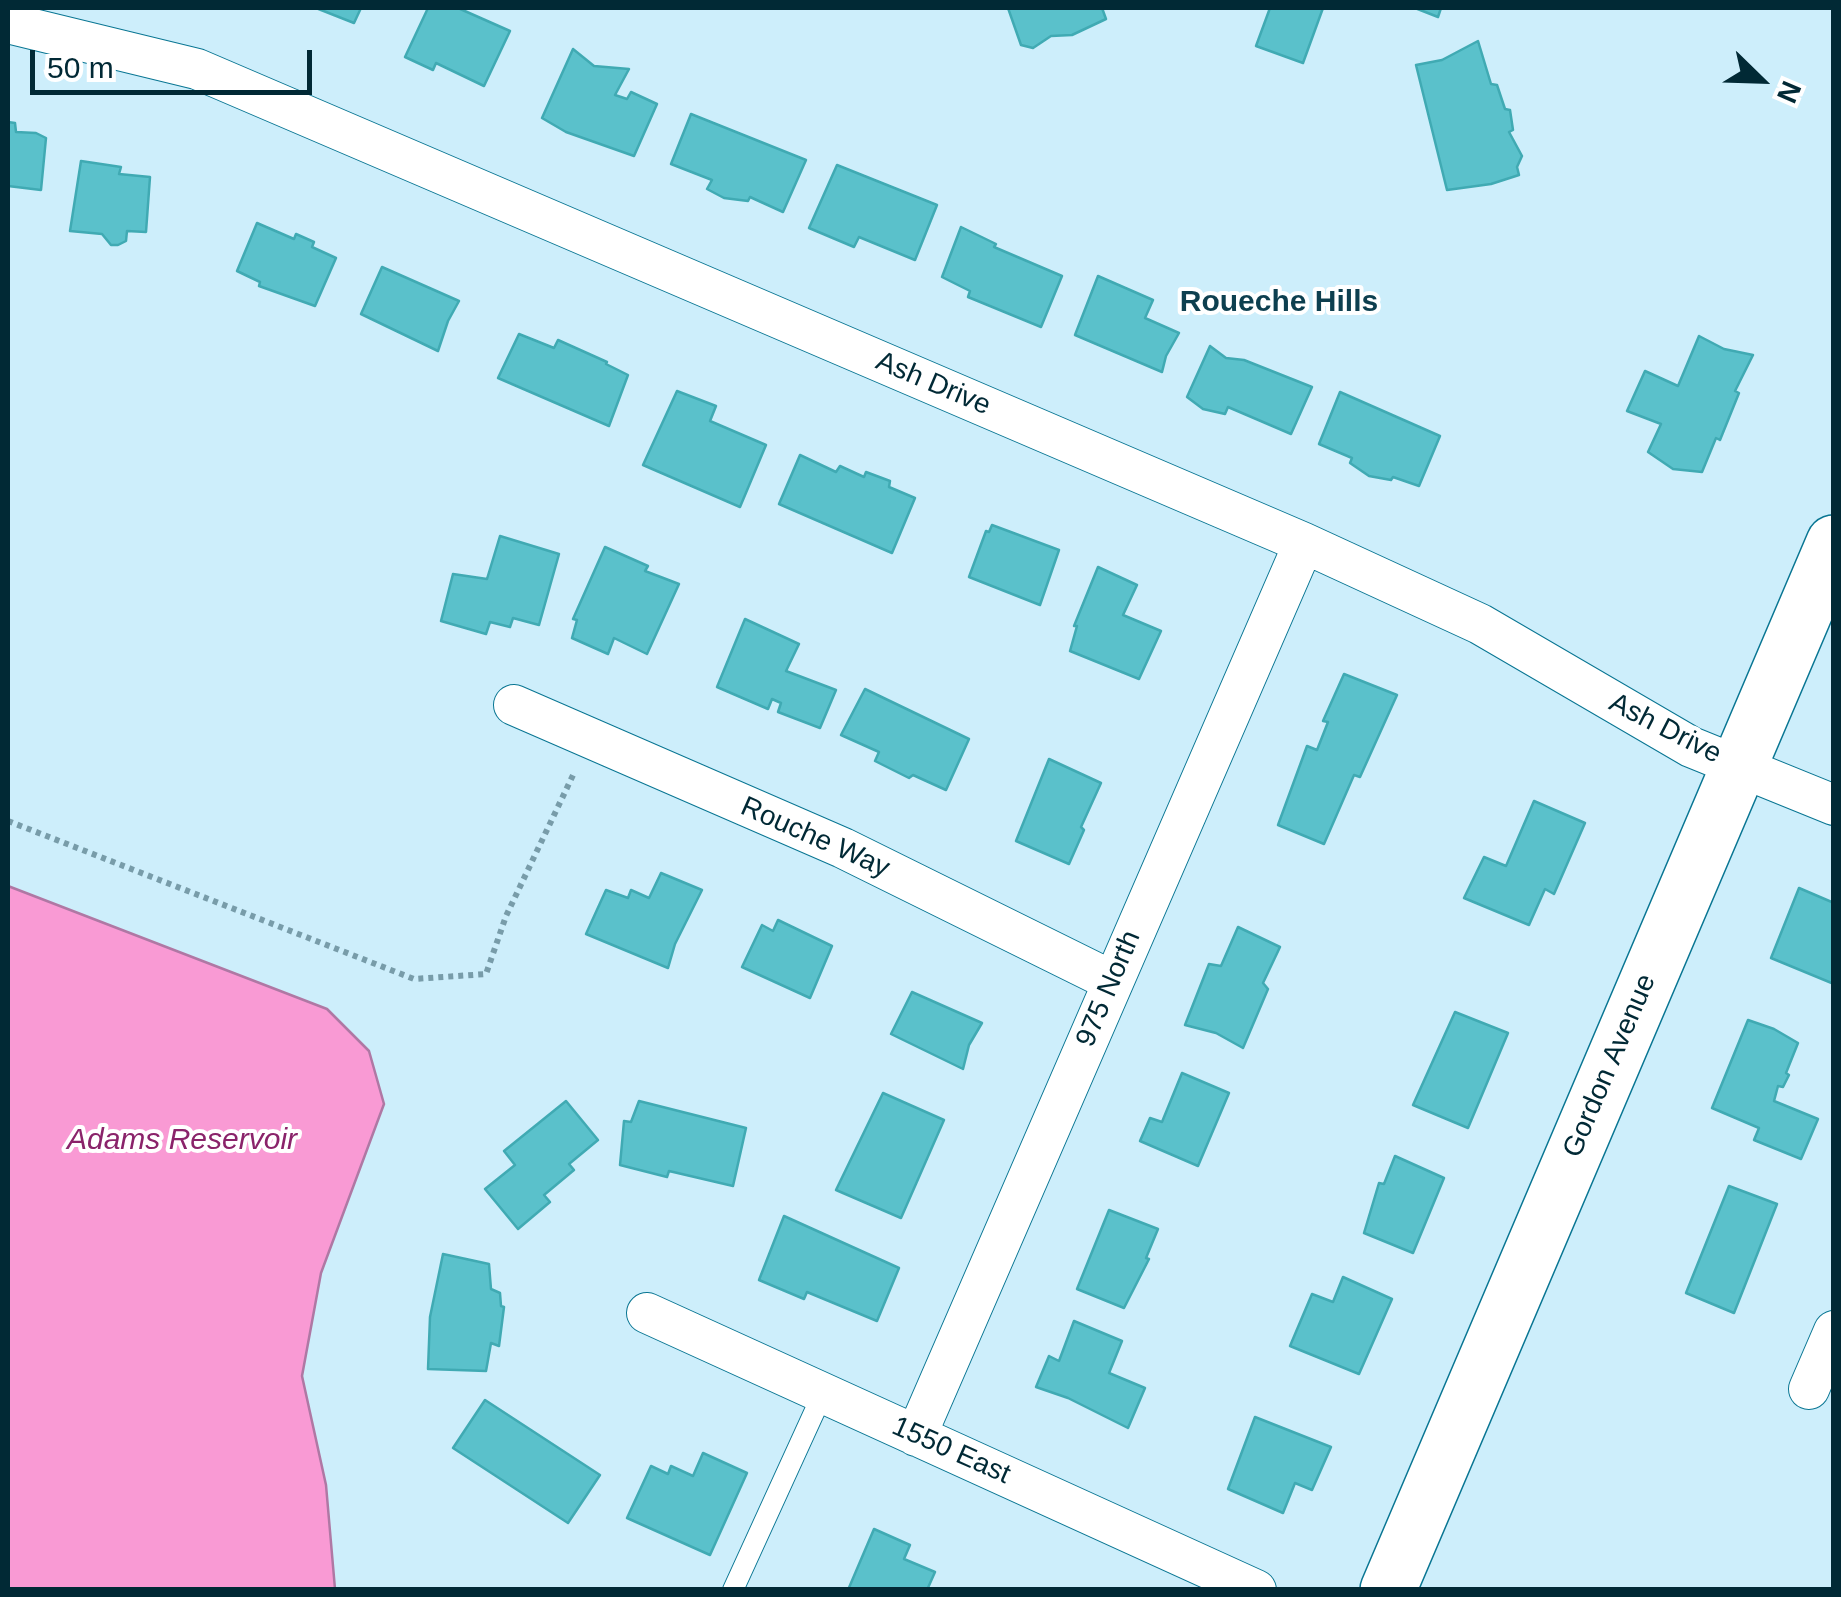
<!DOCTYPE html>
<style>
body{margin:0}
#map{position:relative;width:1841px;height:1597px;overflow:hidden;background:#cdeefb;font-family:Arial,sans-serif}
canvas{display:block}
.frame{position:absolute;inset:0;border:10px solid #012935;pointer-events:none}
.north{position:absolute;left:1711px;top:30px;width:100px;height:100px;-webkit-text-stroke:8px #fff;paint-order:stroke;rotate:113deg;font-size:28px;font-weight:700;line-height:40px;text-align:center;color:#012935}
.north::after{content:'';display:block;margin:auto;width:35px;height:45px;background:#012935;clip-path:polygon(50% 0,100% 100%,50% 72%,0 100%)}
.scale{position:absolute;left:30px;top:50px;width:282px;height:45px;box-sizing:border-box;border:5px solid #012935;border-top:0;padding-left:12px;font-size:30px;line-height:35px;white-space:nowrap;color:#012935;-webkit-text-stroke:8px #fff;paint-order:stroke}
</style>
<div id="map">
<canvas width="1841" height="1597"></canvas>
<div class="frame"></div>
<div class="north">N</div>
<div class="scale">50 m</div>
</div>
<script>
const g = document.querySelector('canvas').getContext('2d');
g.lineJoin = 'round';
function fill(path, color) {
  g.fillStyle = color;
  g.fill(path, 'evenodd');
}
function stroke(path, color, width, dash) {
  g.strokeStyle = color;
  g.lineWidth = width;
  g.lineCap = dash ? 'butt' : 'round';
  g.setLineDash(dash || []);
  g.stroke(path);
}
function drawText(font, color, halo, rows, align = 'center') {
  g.font = font + ' Arial,sans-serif';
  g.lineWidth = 8;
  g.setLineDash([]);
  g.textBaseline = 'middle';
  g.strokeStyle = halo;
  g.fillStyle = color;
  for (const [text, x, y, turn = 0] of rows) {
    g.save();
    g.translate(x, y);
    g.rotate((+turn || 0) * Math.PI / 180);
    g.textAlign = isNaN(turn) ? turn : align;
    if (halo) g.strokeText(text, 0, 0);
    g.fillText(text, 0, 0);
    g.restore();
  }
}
const water = new Path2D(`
 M8 886 327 1009 369 1051 384 1104 321 1273 302 1376 326 1485 335 1589H8Z`);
fill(water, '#f99ad4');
stroke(water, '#af78a4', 2.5);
const building = new Path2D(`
 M316 8H361L354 23Z
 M428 8H458L510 31 484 86 436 63 433 70 405 57Z
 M1008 8H1102L1106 19 1072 35 1051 36 1033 48 1021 45Z
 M1270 8H1323L1303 63 1256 46Z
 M1415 8H1441L1438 17Z
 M1478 41 1491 84 1497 85 1505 109 1510 110 1513 130 1509 132 1522 156 1517 167 1519 175 1491 184 1447 190 1416 65 1442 60Z
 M573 49 594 66 629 69 615 95 627 99 631 92 657 104 634 156 566 132 542 118Z
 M691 114 806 160 783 212 750 197 748 201 724 198 707 189 712 180 671 164Z
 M8 122 15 123 16 132 36 133 46 138 41 190 8 186Z
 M81 161 121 167 119 174 150 177 146 232 127 231 126 241 118 245H111L102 234 70 231Z
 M837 165 937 205 915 260 859 237 854 247 809 228Z
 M257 223 294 239 296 234 314 242 312 247 336 258 315 306 259 286 260 282 237 271Z
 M961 227 996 244 994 247 1062 276 1041 327 968 297 970 291 942 277Z
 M382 267 459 301 448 321 438 351 361 314Z
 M1098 276 1153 300 1145 318 1179 333 1166 356 1162 372 1075 335Z
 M519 334 554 348 558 340 607 362 606 364 628 375 609 426 498 378Z
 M1699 336 1724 349 1753 355 1735 391 1739 393 1720 440 1716 438 1702 472 1673 469 1648 452 1661 424 1627 411 1645 371 1678 386Z
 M1210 346 1226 358 1244 360 1312 387 1291 434 1228 407 1225 414 1203 409 1187 397Z
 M677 391 716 406 710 421 766 445 740 507 643 465Z
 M1340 392 1440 436 1419 486 1393 477 1391 480 1369 476 1350 463 1352 458 1319 444Z
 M800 455 836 472 840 466 864 477 866 472 890 481 889 487 915 498 892 553 779 504Z
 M992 525 1059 550 1040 605 969 577 986 531 989 532Z
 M500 536 559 554 539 625 513 618 510 627 490 622 486 634 441 621 453 574 487 579Z
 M605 547 648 566 645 571 679 584 647 654 614 638 608 654 572 638 577 620 573 619Z
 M1098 567 1137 585 1123 615 1161 631 1139 679 1070 651 1077 626H1074Z
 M745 619 799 644 786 671 836 690 820 728 778 712 781 703 772 699 768 709 717 687Z
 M1344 674 1397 695 1360 777 1354 775 1324 844 1278 825 1307 746 1317 750 1328 722 1323 721Z
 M865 689 969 739 946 790 913 775 909 778 875 761 879 752 841 735Z
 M1049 759 1101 783 1081 827 1084 830 1069 864 1016 841Z
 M1534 801 1585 823 1554 894 1545 889 1529 925 1464 898 1484 857 1506 866Z
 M661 873 702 890 675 944 668 968 586 934 606 890 628 898 631 890 649 898Z
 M1799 888 1834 903V984L1771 958Z
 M778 920 832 946 810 998 742 967 762 925 773 931Z
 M1238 927 1280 947 1263 983 1268 989 1243 1048 1216 1033 1185 1025 1209 964 1221 966Z
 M912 992 982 1023 969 1045 963 1069 891 1034Z
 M1455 1012 1508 1033 1468 1128 1413 1105Z
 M1748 1020 1774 1029 1798 1043 1786 1073 1789 1075 1783 1087 1778 1086 1774 1101 1818 1119 1801 1159 1754 1140 1759 1128 1712 1108Z
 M1182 1073 1229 1093 1198 1166 1140 1141 1150 1118 1162 1122Z
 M883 1093 944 1120 901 1218 836 1190Z
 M566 1101 598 1140 569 1164 574 1170 544 1195 550 1202 518 1229 485 1189 515 1165 504 1151Z
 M639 1101 746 1128 733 1186 669 1171 667 1177 620 1165 624 1121 631 1122Z
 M1395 1156 1444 1178 1413 1253 1364 1233 1379 1183 1384 1184Z
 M1729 1186 1777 1204 1734 1313 1686 1293Z
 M1109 1210 1158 1229 1146 1258 1149 1259 1124 1308 1077 1289Z
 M784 1216 899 1268 877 1321 807 1292 804 1299 759 1280Z
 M443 1254 489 1264 491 1289 500 1293 501 1306 504 1307 499 1346 491 1343 486 1371 428 1369 430 1317Z
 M1343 1277 1392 1299 1359 1374 1290 1346 1312 1294 1333 1302Z
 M1074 1321 1122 1341 1109 1373 1145 1388 1128 1428 1068 1398 1036 1387 1049 1356 1059 1361Z
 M485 1400 600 1475 568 1523 453 1448Z
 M1255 1417 1331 1447 1312 1490 1295 1483 1283 1513 1228 1489Z
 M703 1453 747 1473 710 1555 627 1518 651 1466 668 1474 671 1466 693 1476Z
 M874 1529 910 1545 904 1559 935 1572 927 1590H848Z`);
fill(building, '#5ac1cb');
stroke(building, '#40aab3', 2.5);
const service = new Path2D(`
 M733 1590 823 1393`);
const minor = new Path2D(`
 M8 23 197 69 1304 543 1480 624 1691 747 1834 805
 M514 705 843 848 1112 981
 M647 1313 1256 1590
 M1809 1389 1834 1331
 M916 1436 1304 543`);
const secondary = new Path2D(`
 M1388 1590 1834 543`);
stroke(service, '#097693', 22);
stroke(minor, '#097693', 42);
stroke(secondary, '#097693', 58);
stroke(new Path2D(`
 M8 821 414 979 486 974 506 916 575 771`), '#789ca9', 6, [5, 5]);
stroke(service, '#fff', 20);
stroke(minor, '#fff', 40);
stroke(secondary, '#fff', 55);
drawText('28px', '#012935', '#fff', [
 ["Ash Drive",933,384,23],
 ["Ash Drive",1665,729,27],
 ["Rouche Way",815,838,24],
 ["975 North",1109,989,-67],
 ["Gordon Avenue",1610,1066,-67],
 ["1550 East",951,1451,24]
]);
drawText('bold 30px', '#0d3f4f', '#fff', [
 ["Roueche Hills",1279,303]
]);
drawText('italic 30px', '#8a236a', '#fff', [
 ["Adams Reservoir",182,1141]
]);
</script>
